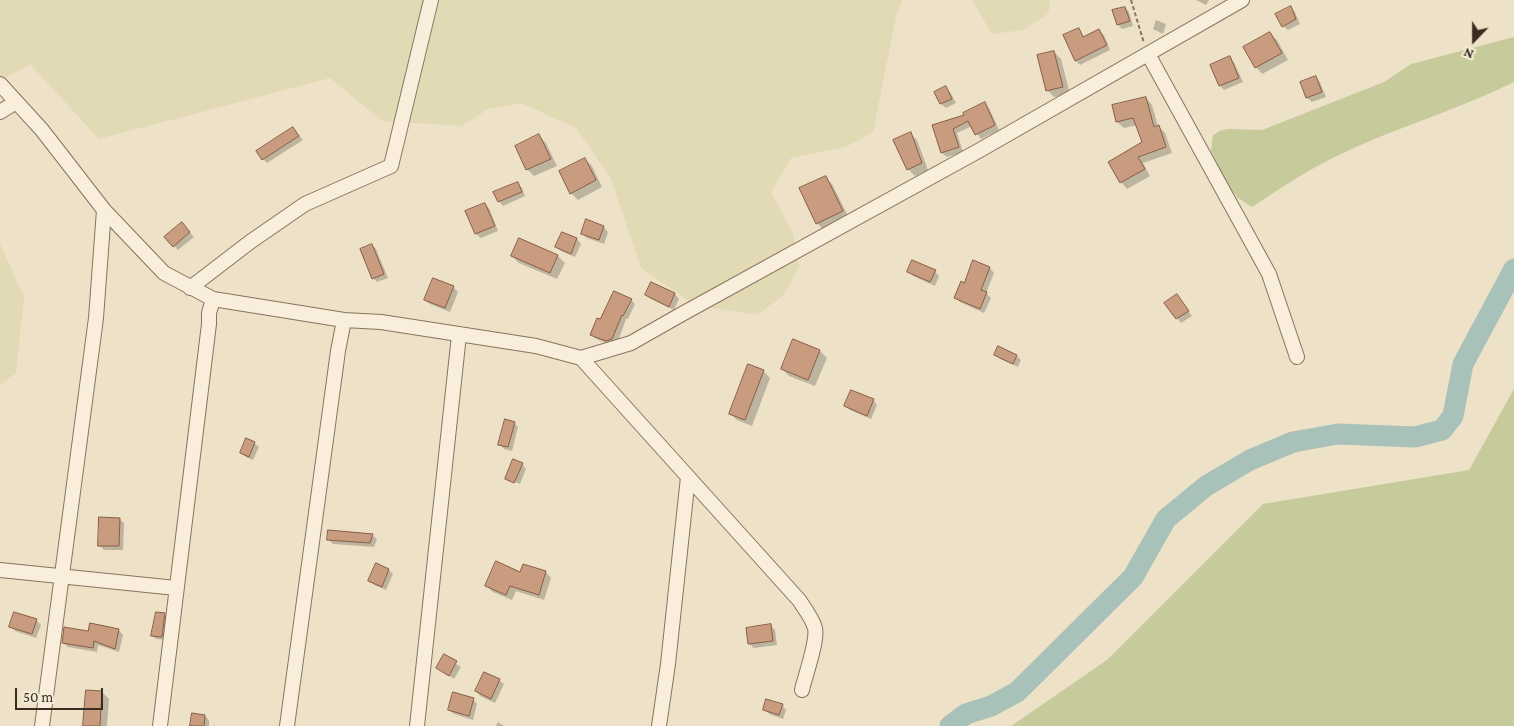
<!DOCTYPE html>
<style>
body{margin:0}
#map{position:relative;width:1514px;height:726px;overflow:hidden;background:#ede1c8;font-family:"Crimson Pro",serif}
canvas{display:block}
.north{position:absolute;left:1449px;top:15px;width:50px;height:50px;-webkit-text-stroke:4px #f5ebd7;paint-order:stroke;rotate:202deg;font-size:14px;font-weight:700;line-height:20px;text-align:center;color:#392c20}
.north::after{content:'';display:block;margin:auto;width:18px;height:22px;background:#392c20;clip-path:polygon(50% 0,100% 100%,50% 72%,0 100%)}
.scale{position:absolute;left:15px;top:688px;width:88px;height:22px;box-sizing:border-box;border:2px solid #392c20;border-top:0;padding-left:6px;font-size:15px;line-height:18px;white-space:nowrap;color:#392c20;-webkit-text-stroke:4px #f5ebd7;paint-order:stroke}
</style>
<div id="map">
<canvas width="1514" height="726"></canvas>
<div class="north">N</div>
<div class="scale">50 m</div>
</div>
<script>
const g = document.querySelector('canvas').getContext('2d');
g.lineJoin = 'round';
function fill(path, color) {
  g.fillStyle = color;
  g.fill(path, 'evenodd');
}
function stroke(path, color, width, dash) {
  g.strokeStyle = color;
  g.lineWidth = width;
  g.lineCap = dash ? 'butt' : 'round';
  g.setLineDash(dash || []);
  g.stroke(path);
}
fill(new Path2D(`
 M0 0H902L896 16 873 132 846 147 791 158 771 192 793 234 799 267 783 296 757 315 695 305 641 268 611 179 576 128 521 103 488 109 462 126 382 121 330 78 99 139 30 64 0 81Z
 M972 0H1050L1049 13 1023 30 992 34Z
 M0 244 24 297 16 373 0 385Z`), '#e2dab5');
fill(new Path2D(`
 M1514 37V82C1458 110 1397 127 1341 154 1309 169 1281 188 1252 207L1238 198 1228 186 1211 151 1213 135 1220 131 1228 129 1262 130 1384 82 1411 64Z
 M1514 389V726H1011L1107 660 1263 504 1469 470Z`), '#c7cb9c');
fill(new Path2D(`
 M1196 0H1209L1206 5Z
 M1125 8 1129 12 1133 26 1122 29 1118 24Z
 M1291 8 1295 12 1300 24 1288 30 1283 26Z
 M1156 20 1166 24 1163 34 1153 29Z
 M1078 29 1085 38 1099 31 1104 35 1110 50 1080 65 1076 61Z
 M1270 33 1277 40 1288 60 1262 74 1256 67Z
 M1054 52 1061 59 1070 94 1054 97 1047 90Z
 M1229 58 1234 62 1243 82 1224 90 1220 86Z
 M1316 78 1320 82 1326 97 1312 102 1307 98Z
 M946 88 950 92 956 103 946 108 941 104 936 93Z
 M1146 98 1152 105 1158 126 1165 133 1172 153 1143 163 1150 176 1127 189 1121 182 1144 143 1137 125 1124 128 1117 122 1114 106Z
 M985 104 989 108 999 130 981 139 972 126 957 133 963 152 947 157 942 153 934 126 966 116Z
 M293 128 303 140 267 163 263 159Z
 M910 133 917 140 928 170 915 176 908 169Z
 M539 136 546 143 557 166 534 176 527 169Z
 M585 159 592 166 602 187 578 200 571 193Z
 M826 178 832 184 849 218 824 230 817 223Z
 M517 183 522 188 525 196 503 206 499 201Z
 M485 204 489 208 498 231 481 238 476 234Z
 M587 221 604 227 608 232 604 244 587 238 582 233Z
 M186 228 194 237 178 250 166 237Z
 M563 233 577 239 581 244 575 257 561 251 557 247Z
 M520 240 558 256 565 263 557 279 519 263 512 256Z
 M372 245 376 249 388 278 377 282 373 278Z
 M974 262 990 268 994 273 986 293 991 298 984 313 960 302 956 298 965 284Z
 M908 271 935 272 939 276 935 286 913 276Z
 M652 283 675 294 679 299 674 310 651 299 646 295Z
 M453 287 458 292 450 312 430 304 425 300Z
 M1177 296 1192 316 1181 323 1166 303Z
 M631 300 635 304 628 319H626L617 344 612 345 596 339 591 334 601 321Z
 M820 351 827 358 815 386 789 376 782 369Z
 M996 354 1017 356 1021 360 1018 367 1000 359Z
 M763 371 770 378 752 426 737 420 730 414Z
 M873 400 877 405 871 419 850 410 846 406Z
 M514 423 518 427 512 451 504 449 499 444Z
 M254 443 259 447 253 460 246 457 241 453Z
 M522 464 526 469 520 484 510 480V482L506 479Z
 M119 519 124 523 123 550H104L99 545Z
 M372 535 377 539 374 547 333 544 328 539Z
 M377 565 389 570 393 574 386 590 374 585 370 581Z
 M523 565 546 572 551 578 544 600 516 591 512 600 493 592 487 586 521 573Z
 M164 614 168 618 165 640 156 639 153 636Z
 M36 620 41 625 36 638 15 631 10 626Z
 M91 625 119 630 123 635 119 652 98 645 97 652 68 647 63 643 89 632Z
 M770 625 775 630 777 645 754 648 749 644Z
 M444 656 461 667 454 679 438 668Z
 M499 680 504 684 495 703 480 696 476 691Z
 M102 692 109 699 107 726H85Z
 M473 699 477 704 473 720 454 714 449 710Z
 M782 705 786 710 783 719 769 714 764 709Z
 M205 716 209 720V726H192Z
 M498 722 504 726H496Z`), '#0003');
stroke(new Path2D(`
 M950 726 966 714 991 706 1017 692 1133 577 1166 519 1206 486 1250 460 1293 442 1338 434 1415 437 1442 430 1453 416 1463 364 1514 269`), '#a8c1b9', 21);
const building = new Path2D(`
 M1291 6 1296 19 1282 27 1275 14Z
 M1125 7 1130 21 1117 25 1112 10Z
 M1079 28 1083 37 1099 29 1107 45 1075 61 1063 35Z
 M1270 32 1282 53 1255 68 1243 47Z
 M1054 51 1063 87 1046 91 1037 55Z
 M1230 56 1239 78 1219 86 1210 65Z
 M1316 76 1322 92 1306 98 1300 82Z
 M946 86 952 99 940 104 934 92Z
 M1146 97 1154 127 1159 125 1166 147 1138 157 1145 169 1120 183 1108 162 1142 142 1133 118 1116 122 1112 105Z
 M985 102 995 125 975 135 968 121 953 129 959 147 941 153 932 125 964 115 963 113Z
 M293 127 299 136 262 160 256 151Z
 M911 132 922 163 907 170 893 140Z
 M539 134 551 159 526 170 515 146Z
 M585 158 596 180 570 194 559 171Z
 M826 176 843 211 816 224 799 188Z
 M518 182 522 192 498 202 493 192Z
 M485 203 495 226 475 234 465 211Z
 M586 219 604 226 599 240 581 234Z
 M182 222 190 232 173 247 164 237Z
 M562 232 577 238 571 254 555 247Z
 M519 238 558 255 550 273 511 256Z
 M372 244 384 274 372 279 360 249Z
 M912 260 936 270 930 282 907 272Z
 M973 260 990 267 981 290 987 292 980 309 954 298 961 281 964 283Z
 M433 278 454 286 445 308 424 300Z
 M651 282 675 293 669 307 645 295Z
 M614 291 632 299 623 316 622 315 612 339 606 341 590 335 597 318 600 319Z
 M1177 294 1189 311 1176 319 1164 303Z
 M793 339 820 350 808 380 781 369Z
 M998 346 1017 355 1013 364 994 355Z
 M748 364 764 370 745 420 729 414Z
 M851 390 874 399 867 416 844 406Z
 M505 419 515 422 508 447 498 445Z
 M246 438 255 442 249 457 240 453Z
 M513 459 523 463 514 483 505 479Z
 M99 517 120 518 119 546H98Z
 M328 530 373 534 370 543 327 540Z
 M496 561 520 572 523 564 546 571 539 595 510 586 506 595 485 586Z
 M376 563 389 569 382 587 368 581Z
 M14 612 37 619 32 634 9 627Z
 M156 612 165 613 162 637 151 636Z
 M90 623 119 629 115 649 94 641 93 648 62 643 64 627 88 631Z
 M771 624 773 641 748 644 746 628Z
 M444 654 457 661 449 676 436 668Z
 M484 672 500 679 491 699 475 691Z
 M86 690 102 691 100 726H83Z
 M453 692 474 698 469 716 448 710Z
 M766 699 783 704 779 715 763 710Z
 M192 713 205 715 204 726H190Z`);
fill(building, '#ca9c7f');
stroke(building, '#875d44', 1);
const street = new Path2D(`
 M1148 54 1269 274 1297 357
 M0 84 42 130 104 210 164 273 213 299 344 320 381 322 536 346 581 358 631 343 682 314 980 150 1242 0
 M0 112 16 102
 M190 288 250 242 305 204 391 166 431 0
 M581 358 799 600C805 609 812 618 815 628 818 641 805 676 802 690
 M0 570 176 588
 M42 726 96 318 104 210
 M160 726 209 324V313L213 299
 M287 726 338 351 344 320
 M417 726 459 335
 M659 726 668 664 688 477`);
stroke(street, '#88735d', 16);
stroke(new Path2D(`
 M1131 0 1144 43`), '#88735d', 2, [4, 2.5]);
stroke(street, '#f8eedb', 14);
</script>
